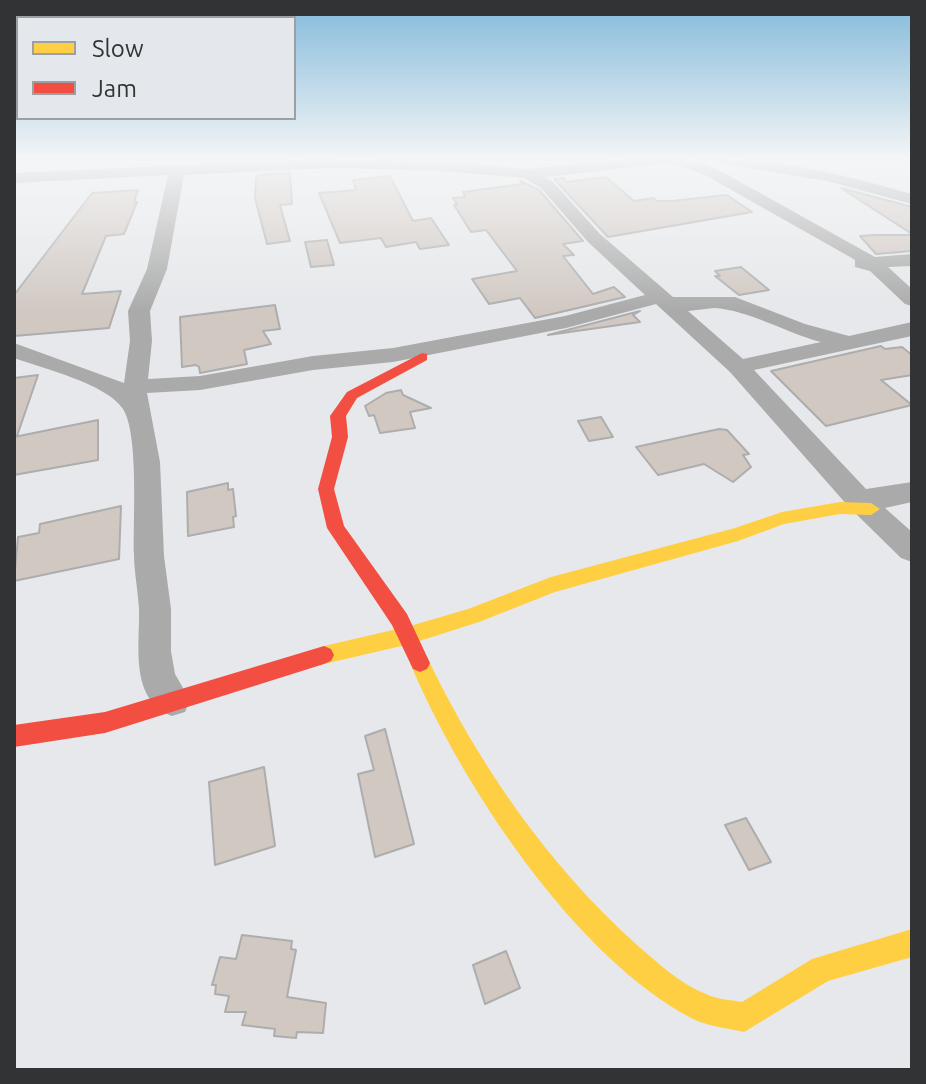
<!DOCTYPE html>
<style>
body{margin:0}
#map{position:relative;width:926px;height:1084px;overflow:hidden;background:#e6e8eb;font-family:Ubuntu,sans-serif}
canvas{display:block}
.frame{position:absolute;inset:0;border:16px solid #323335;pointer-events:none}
.legend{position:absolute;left:16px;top:16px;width:280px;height:104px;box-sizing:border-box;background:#e4e8ed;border:2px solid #9da0a3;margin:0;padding:10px 14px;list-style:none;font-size:24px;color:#323335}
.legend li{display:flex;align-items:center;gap:16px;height:40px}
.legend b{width:40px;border:2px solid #9da0a3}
</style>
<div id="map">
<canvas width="926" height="1084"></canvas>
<div class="frame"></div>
<ul class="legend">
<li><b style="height:10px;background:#ffcf43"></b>Slow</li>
<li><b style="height:10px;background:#f24e42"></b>Jam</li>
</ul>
</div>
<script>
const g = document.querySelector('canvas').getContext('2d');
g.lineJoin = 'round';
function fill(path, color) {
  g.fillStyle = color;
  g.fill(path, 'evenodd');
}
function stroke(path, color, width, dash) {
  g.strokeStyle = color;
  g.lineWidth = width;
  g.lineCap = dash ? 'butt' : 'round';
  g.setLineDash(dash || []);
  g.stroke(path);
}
const building = new Path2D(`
 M290 173 292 204 280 205 290 241 267 244 255 198 256 178 258 175Z
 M390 176 413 221 431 218 449 245 420 249 416 242 386 247 381 238 340 243 319 193 356 190 353 180Z
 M606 177 634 201 653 198 657 201H672L727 195 752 212 608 237 554 179 564 178 566 182Z
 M520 181 539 190 583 241 563 244 574 255 563 256 593 294 614 287 625 297 535 318 520 298 489 304 472 279 517 271 486 230 471 232 454 205H457L453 198 465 197 463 192 523 184Z
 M841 188 912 207V234Z
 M138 190 134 202H137L124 234 106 236 82 294 121 291 109 328 14 336V295L92 193Z
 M875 235H912V251L876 254 860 236Z
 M327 240 334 265 311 267 305 242Z
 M741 267 769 290 739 295 715 276H720L715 271Z
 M275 305 280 329 263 331 271 344 244 350 247 364 200 373 199 367 196 365 182 367 180 317Z
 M640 311 633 315 640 322 548 335Z
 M881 346 885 349 902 347 912 355V375L881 380 912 405 826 426 771 371Z
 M38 375 17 436 14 435V378Z
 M401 390 403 395 431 408 410 412 415 428 380 433 374 415 369 416 365 406 386 393Z
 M601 417 613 437 589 441 578 421Z
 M98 420V460L14 475V437Z
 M719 429 727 430 749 454 743 455 751 467 733 482 704 464 658 475 636 447Z
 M228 483V490L233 489 236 516 233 517 234 527 188 536 187 492Z
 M121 506 119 559 14 581 18 537 39 533 40 524Z
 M385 729 414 844 375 857 358 774 374 770 365 736Z
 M264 767 275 846 215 865 209 782Z
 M746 818 771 862 749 870 725 825Z
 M242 935 292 941 291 949 296 950 287 997 326 1003 323 1033 297 1032 296 1038 274 1036 275 1029 242 1025 246 1012H225L229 996 215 994 216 985H212L220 957 236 959Z
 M506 951 520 988 485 1004 473 965Z`);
fill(building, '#d1c8c2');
stroke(building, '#adadad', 2);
fill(new Path2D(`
 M314 159 441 161 528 169 622 159H689L717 169 875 257 912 254V266L888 267 912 289V306L905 304 870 271 855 267V260L850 257 705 175 670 163 545 177 553 182 600 234 673 297H735L805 324 849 336 912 322V336L754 370 866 489 912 482V502L885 508 912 532V562L901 558 848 506 730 372 656 304 566 328 393 362 313 370 200 390 147 393 160 462 164 556 171 609V651L175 674 190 700 185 712 172 716C129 700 140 645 139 609 138 590 134 572 134 554 133 521 139 434 123 409 107 384 42 368 14 358V343L124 383 130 341 128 311 147 269 168 175 14 183V173ZM334 168 441 171 524 178 541 188 588 242 645 295 565 316 393 348 313 356 200 376 148 379 152 341 150 311 167 269 184 175ZM714 308C749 310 786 333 821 342L743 359 688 311Z
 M716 159C783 159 847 176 912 194V204L827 181 723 164Z`), '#aaa');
fill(new Path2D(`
 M840 502 871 503 880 509 871 515 840 514 784 524 738 541 555 592 479 622 410 644 324 664 317 661 314 655 317 649 324 646 410 626 468 609 551 577 735 528 782 512Z
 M420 654 427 657C478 764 548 865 637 945 658 963 680 984 706 994 716 999 730 1000 742 1002L812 959 912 929V957L828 981 744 1032C727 1028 706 1026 691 1018 573 955 461 784 410 663L413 657Z`), '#ffcf43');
fill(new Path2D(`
 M422 353 427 354V360L357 398 346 416 348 437 334 489 344 526 407 614 430 663 427 669 420 672 413 669 392 625 327 528 318 489 332 437 330 416 347 392Z
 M324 646 331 649 334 655 331 661 324 664 105 733 14 747V725L105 712Z`), '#f24e42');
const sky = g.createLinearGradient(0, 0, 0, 311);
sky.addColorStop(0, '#83badb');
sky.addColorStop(0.51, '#f4f5f6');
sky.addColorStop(1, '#f4f5f600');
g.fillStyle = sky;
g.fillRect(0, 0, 926, 311);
</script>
